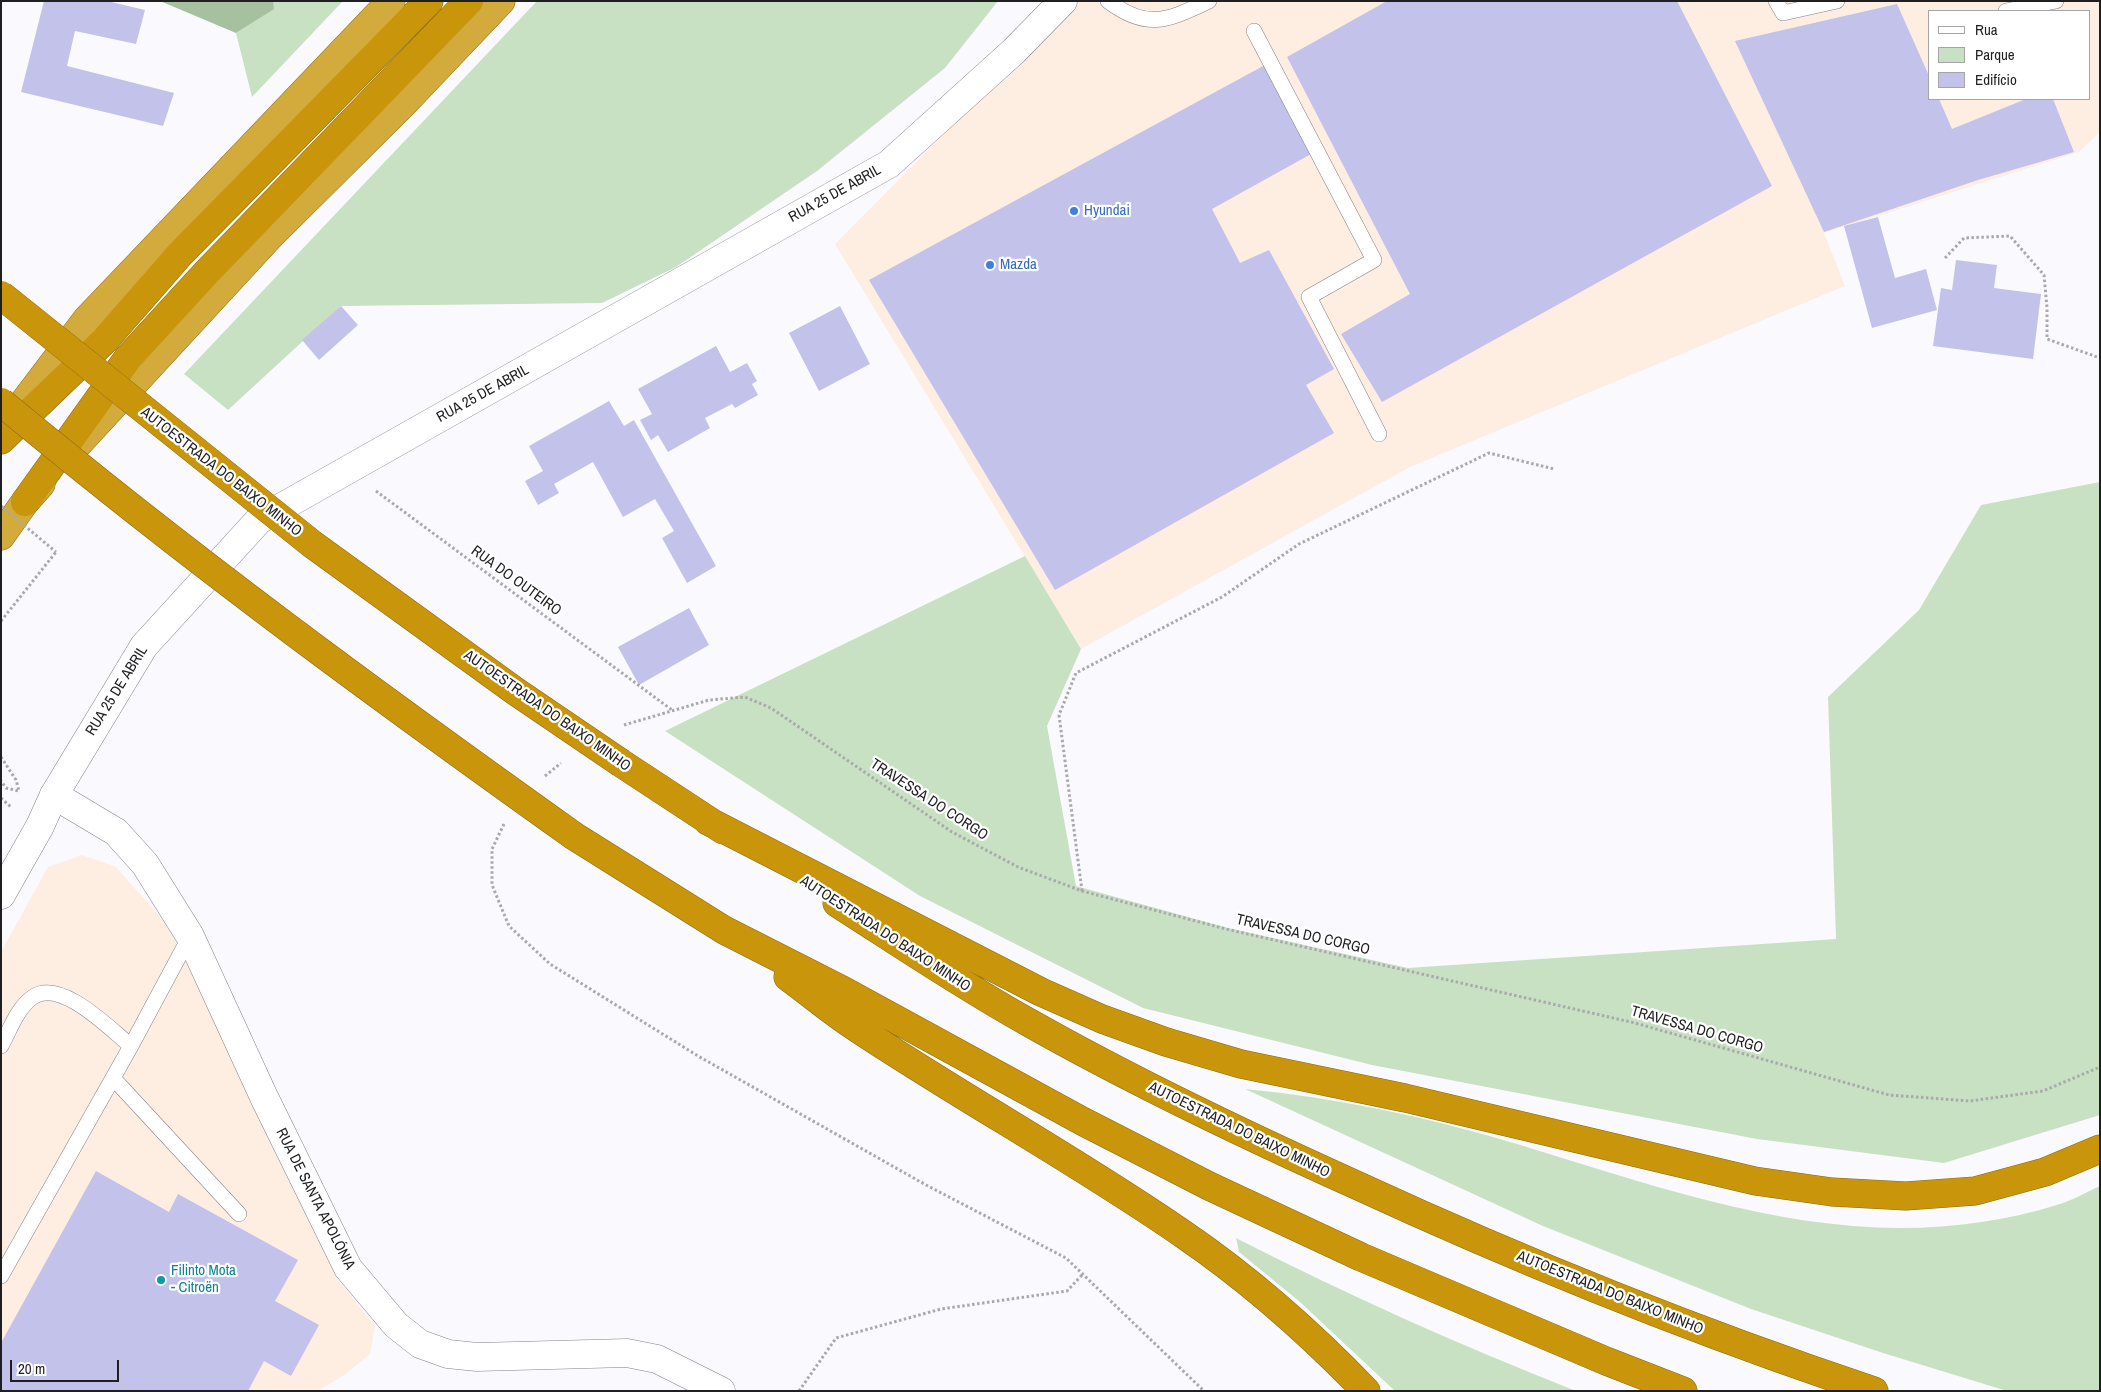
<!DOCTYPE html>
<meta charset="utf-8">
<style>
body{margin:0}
#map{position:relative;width:2101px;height:1392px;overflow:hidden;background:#fafafe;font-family:"Archivo Narrow",sans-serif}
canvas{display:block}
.frame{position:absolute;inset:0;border:2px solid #1f1f22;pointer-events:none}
.legend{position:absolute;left:1928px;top:10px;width:162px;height:90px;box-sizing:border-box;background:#fff;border:1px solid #a5a5a7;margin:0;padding:6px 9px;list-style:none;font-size:15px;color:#1f1f22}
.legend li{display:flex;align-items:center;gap:10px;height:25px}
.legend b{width:25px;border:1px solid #a5a5a7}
.scale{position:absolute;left:10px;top:1360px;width:109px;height:22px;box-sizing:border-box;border:2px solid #1f1f22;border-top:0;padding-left:6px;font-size:15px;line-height:18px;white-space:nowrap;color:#1f1f22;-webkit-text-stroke:4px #fff;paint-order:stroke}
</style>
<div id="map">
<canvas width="2101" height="1392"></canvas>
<div class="frame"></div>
<ul class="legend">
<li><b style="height:6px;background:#fff"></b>Rua</li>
<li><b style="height:14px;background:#c8e1c2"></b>Parque</li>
<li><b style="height:14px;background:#c2c2ea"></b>Edifício</li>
</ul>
<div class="scale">20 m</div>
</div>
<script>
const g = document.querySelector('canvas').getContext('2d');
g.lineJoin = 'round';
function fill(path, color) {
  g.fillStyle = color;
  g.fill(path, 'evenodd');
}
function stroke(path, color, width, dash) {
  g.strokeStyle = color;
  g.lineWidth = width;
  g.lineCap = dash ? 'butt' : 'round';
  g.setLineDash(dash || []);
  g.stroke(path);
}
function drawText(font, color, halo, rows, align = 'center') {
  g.font = font + ' "Archivo Narrow",sans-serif';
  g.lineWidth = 4.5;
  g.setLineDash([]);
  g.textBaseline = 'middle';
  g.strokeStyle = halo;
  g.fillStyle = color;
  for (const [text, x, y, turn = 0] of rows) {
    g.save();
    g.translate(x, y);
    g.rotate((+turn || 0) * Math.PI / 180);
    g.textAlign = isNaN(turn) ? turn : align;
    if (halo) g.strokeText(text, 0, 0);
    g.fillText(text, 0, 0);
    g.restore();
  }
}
fill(new Path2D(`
 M1076 1H2100V132L2079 152 1824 233 1845 286 1410 467 1081 649 835 244ZM1930 11H2090V99H1930Z
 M82 855 116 867 163 920 209 1000 275 1148 338 1280 375 1326 370 1354 346 1374 318 1391H1V952L48 867Z`), '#feede1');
fill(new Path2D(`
 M273 1H343L252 97 236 33 273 9Z
 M537 1H998L945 68 817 171 676 267 602 303 341 306 228 410 184 374Z
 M2100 482V1115L1944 1163 1757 1139 1372 1065 1143 1008 920 896 665 731 1025 556 1081 649 1047 726 1076 886 1228 928 1408 968 1836 939 1828 697 1919 610 1981 505Z
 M1245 1089C1338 1098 1427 1117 1517 1144 1698 1199 1869 1264 2060 1204 2073 1200 2087 1192 2100 1186V1391H2007L1883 1353 1751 1309 1543 1226Z
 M1236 1238C1347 1295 1460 1345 1576 1391H1395L1300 1302 1239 1252Z`), '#c8e1c2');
fill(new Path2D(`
 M160 1H273L274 9 236 33Z`), '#a6c19f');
fill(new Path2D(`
 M44 1H107L145 10 136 44 75 31 67 66 174 93 163 126 21 92Z
 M1387 1H1677L1772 186 1382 402 1341 334 1410 294 1287 57Z
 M1897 4 1930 78V99H1939L1952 129 2026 99H2053L2074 152 1978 180 1824 232 1735 41Z
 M1265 65 1311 154 1212 209 1240 263 1269 250 1334 369 1306 385 1334 433 1055 590 869 280Z
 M1878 217 1895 278 1926 269 1937 310 1872 328 1844 226Z
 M1956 260 1997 265 1994 288 2041 294 2033 359 1933 346 1941 288 1952 290Z
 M341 306 358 325 319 360 302 340Z
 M840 306 870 364 819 391 789 333Z
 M716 346 730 372 747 363 757 381 752 384 758 395 735 408 732 404 705 418 710 428 668 452 658 435 651 440 640 420 652 414 638 389Z
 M609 401 624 426 634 420 716 566 687 583 662 538 674 531 655 499 623 517 593 462 554 484 559 493 538 505 525 481 543 471 529 446Z
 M689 608 709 645 639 685 618 647Z
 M96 1171 169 1212 178 1194 298 1260 275 1301 319 1325 291 1376 264 1361 248 1391H1V1343Z`), '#c2c2ea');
const service = new Path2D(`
 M1108 1C1148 31 1168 20 1209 1
 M1776 1 1783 13 1837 1
 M2006 11 2056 1
 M1254 31 1374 260 1309 297 1379 434
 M1 1046C10 1030 17 1008 33 997 61 978 110 1029 131 1046
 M113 1078 239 1214
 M1 1276 131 1046 190 936`);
const minor = new Path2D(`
 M54 795 116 832 145 864 190 936 264 1097 348 1268 396 1325 420 1344 448 1354 477 1357 627 1353 657 1359 721 1391`);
const secondary = new Path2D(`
 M1 895 40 826 54 795 144 646 259 520 889 164 1014 51 1063 1`);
const trunk = new Path2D(`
 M11 419 87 319 391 1
 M77 445 272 234 402 105 501 1
 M1 536 25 502 41 484`);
const motorway = new Path2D(`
 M1 440 105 340 181 253 429 1
 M25 502 128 358 206 273 469 1
 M621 763 723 830
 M708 821 1041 992 1102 1019 1166 1042 1241 1064 1405 1098 1755 1181 1832 1192 1906 1196 1975 1191 2045 1172 2100 1149
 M574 836 724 930 844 991 1082 1121 1209 1186 1361 1257 1606 1361 1683 1391
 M837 903C901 944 963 986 1028 1022 1134 1082 1243 1134 1354 1184 1523 1262 1697 1332 1874 1391
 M788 977C810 993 831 1011 854 1026 962 1098 1076 1160 1183 1234 1249 1279 1310 1333 1366 1391`);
stroke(service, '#82828a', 16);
stroke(minor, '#82828a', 29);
stroke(secondary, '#82828a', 29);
stroke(trunk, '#8d6c13', 29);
stroke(motorway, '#8d6c13', 29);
stroke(new Path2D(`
 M1945 258 1964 238 2010 236 2044 275 2047 308V339L2100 358
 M376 491 672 710
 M1 621 56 552
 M624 725 709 700 745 697 771 708 952 832 1018 867 1082 891 1226 929 1635 1023 1889 1095 1970 1101 2043 1091 2100 1067
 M1 757 16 780 19 791 6 788 1 781
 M545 776 561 763
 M1 798 12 808
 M504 824 492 849V885L509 926 550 964 698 1056 926 1185 1066 1258 1204 1391
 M1082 891 1059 715 1076 673 1222 597 1299 544 1489 453 1554 469
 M799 1391 836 1338 941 1309 1067 1291 1082 1275`), '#a9a9ac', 3, [2.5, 2.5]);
stroke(service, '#fff', 15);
stroke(minor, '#fff', 28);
stroke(secondary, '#fff', 28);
stroke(trunk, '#d3aa3c', 28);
stroke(motorway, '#c8950b', 28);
const motorwayBridge = new Path2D(`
 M1 295 312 544 515 691 621 763
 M1 402C186 556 379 697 574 836`);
stroke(motorwayBridge, '#8d6c13', 29, []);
stroke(new Path2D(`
 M1 506 56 552`), '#a9a9ac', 3, [2.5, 2.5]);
stroke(motorwayBridge, '#c8950b', 28);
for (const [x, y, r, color] of [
 [1074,211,5,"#3f7fe0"],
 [990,265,5,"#3f7fe0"],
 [161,1280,5,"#0f9aa8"]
]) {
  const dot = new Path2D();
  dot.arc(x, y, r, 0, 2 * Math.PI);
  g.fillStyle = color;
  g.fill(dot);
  stroke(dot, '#fff', 2);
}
drawText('15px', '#1f1f22', '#fff', [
 ["RUA 25 DE ABRIL",835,194,-29],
 ["RUA 25 DE ABRIL",483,394,-29],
 ["AUTOESTRADA DO BAIXO MINHO",221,472,38],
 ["RUA DO OUTEIRO",516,581,36],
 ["RUA 25 DE ABRIL",117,691,-58],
 ["AUTOESTRADA DO BAIXO MINHO",547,711,35],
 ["TRAVESSA DO CORGO",929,800,33],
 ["AUTOESTRADA DO BAIXO MINHO",885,934,33],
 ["TRAVESSA DO CORGO",1303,935,13],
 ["TRAVESSA DO CORGO",1697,1030,16],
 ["AUTOESTRADA DO BAIXO MINHO",1239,1130,26],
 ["RUA DE SANTA APOLÓNIA",315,1199,63],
 ["AUTOESTRADA DO BAIXO MINHO",1610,1293,22]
]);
drawText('15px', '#366cbe', '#fff', [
 ["Hyundai",1084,211],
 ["Mazda",1000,265]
], 'left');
drawText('15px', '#0d838f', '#fff', [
 ["Filinto Mota",171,1271],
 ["- Citroën",171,1288]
], 'left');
</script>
